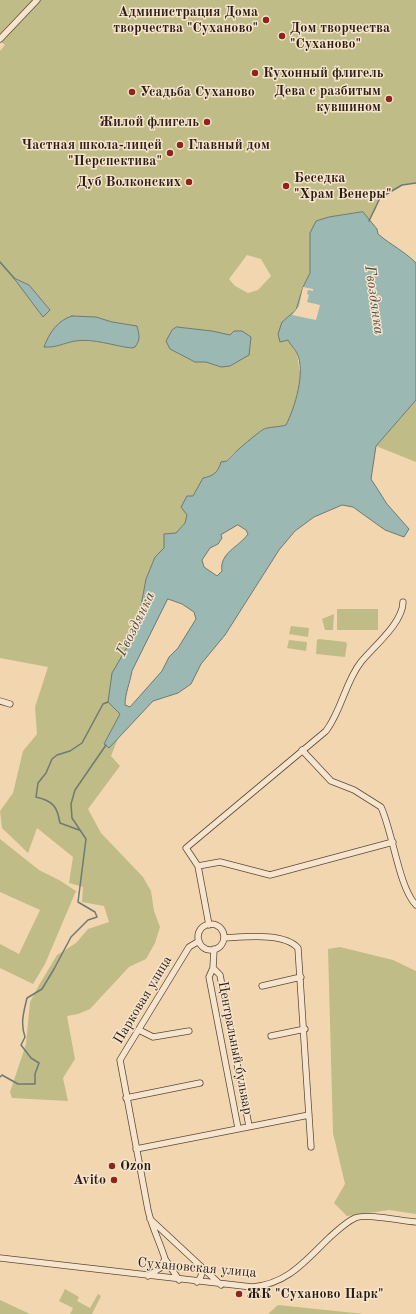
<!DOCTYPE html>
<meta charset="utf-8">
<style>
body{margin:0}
canvas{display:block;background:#f2d6b0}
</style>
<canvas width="416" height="1314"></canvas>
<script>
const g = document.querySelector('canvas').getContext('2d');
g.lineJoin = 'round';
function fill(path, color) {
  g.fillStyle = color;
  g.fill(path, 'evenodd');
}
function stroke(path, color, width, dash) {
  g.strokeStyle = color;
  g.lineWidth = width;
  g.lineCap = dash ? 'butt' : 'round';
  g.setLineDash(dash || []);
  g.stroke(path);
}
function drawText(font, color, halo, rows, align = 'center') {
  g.font = font + ' "Old Standard TT",serif';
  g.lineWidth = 3;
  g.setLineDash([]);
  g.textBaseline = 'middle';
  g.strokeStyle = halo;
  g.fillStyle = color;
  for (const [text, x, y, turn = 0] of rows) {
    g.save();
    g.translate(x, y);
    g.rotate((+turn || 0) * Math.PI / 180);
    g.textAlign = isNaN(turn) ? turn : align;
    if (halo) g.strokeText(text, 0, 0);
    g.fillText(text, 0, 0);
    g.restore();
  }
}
fill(new Path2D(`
 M0 0H416V183L402 185 380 198 369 220 363 212 329 217 310 233V273L303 287 296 310 282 322 288 340 297 354 301 379 292 414 286 425 276 428H265L243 447 233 453 212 476 203 478 193 496 185 523 176 533 164 534V548L155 557 146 579 136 632 122 656 120 714 104 744 109 747 119 736 111 756 120 766 88 809 101 833 143 877 151 891 154 911 160 927 155 943 146 959 129 967 90 1009 78 1014 67 1016 75 1059 63 1078 68 1101 12 1098 10 1092 26 1044 30 1002 39 985 57 955 76 943 88 929 109 922 104 906 82 902 83 887 69 883 73 857 37 828 28 853 2 828 0 811 13 793 23 751 37 734 35 707 48 667 0 658V51L5 45 0 41ZM247 255 261 259 271 276 258 290 248 293 235 286 229 279ZM15 278 29 285 50 310 40 313ZM72 316 96 317 112 322 137 326 132 348C113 346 94 338 75 341 65 343 56 348 45 347ZM177 327 212 331 230 336 221 367 206 362H195L170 349 172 330Z
 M416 400V462L376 446Z
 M337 609H378V630H337Z
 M334 614 333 630H325L322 619Z
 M291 626 309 628 308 637 289 634Z
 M319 639 346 642 347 644 345 657 316 654 317 640Z
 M289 640 307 642 306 651 287 648Z
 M0 839 39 870 59 880 76 891 45 964 33 984 0 968V944L19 954 40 910 0 892Z
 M340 947 393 960 416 971V1214L389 1210 347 1216 334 1203 345 1184 333 1133 328 949Z
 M65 1289 79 1297 77 1301 90 1308 98 1294 101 1296 92 1314H70L73 1308 59 1301Z
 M0 1300 30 1314H0Z
 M278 1305 364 1314H268Z`), '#c0bc87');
const water = new Path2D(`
 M363 212 377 229 378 234C391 245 404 251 416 263V400L376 446 371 479 387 504 409 529 404 537 385 530 353 507 342 505 314 517 295 531 279 550 225 635 201 664 191 684 178 693 153 701 109 748 104 744 120 714 108 702 112 673 136 632 146 579 155 557 164 548V534L176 533 185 523 187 515 181 507 187 496H193L203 478C214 476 218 472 221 462L227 461C231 455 257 433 264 429 268 427 280 427 286 425 295 407 306 372 297 353 294 348 290 344 288 340L280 342 278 334 282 322 296 310 303 287 310 273V233L316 221 329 217ZM238 525 246 530 248 534C239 547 219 553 222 571L217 576 204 567 202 560 210 548 218 544 222 538 221 535ZM168 599 182 604 194 612 196 619 178 648 169 657 162 671 130 707 125 705C125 693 130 683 132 671Z
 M14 278 29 285 50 310 43 317 40 313Z
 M72 316 96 317 112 322 137 326C139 335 141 339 135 347L132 348C113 346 94 338 75 341 64 343 56 348 44 347 49 333 58 320 72 316Z
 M177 327 212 331 230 335 234 331H242L251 337 249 355 230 366 221 367 206 362H195L170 349 166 341 172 330Z`);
fill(water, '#9cb8b2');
stroke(water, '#6e7a73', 1);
fill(new Path2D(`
 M303 287 313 289V291L308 290 307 294 309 295 307 302 320 305 316 320 292 315 299 306Z`), '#f2d6b0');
stroke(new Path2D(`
 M369 221 380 198 402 185 416 183
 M0 262 14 278
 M79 830 60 823C57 806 53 801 36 797L38 783 46 773 52 759 57 755 70 751 82 743 103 704 108 702
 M0 1077 2 1075 18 1084H35V1074L39 1063 31 1058 21 1045 25 1037C20 1023 24 1011 27 998L42 989 54 969 71 937 88 920 97 917 95 912 78 902 86 839 72 818 71 804 75 790 106 745`), '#6e7a73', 1.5);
const minor = new Path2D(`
 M0 39 37 0
 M0 701 10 704
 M302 750 331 781 354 790 381 807C393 833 399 888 416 905
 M198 866 220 862 270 875 393 842
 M198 937a13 13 0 1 1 26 0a13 13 0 1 1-26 0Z
 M209 925 198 866 186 848 326 731C342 710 345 682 361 662 373 647 403 623 403 602
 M224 938C244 937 284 932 298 948L311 1147
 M214 949 213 968 209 977 238 1128
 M213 968 220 975 249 1126
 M262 986 301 977
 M139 1030 153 1037 189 1031
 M271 1036 305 1029
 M126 1098 200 1083
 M136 1149 309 1115
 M150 1219 221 1285
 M0 1258 252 1287C288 1284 306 1260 330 1237 337 1231 346 1222 355 1218 369 1213 400 1221 416 1222
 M165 1259 179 1280
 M148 1276 160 1268 165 1259C160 1242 152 1228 148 1210L120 1060 189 947 199 941
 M197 1282C202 1277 203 1273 200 1266`);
stroke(minor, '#5a4a3b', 7);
stroke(minor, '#f7e4cc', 5.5);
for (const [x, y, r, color] of [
 [266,20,4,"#8f2418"],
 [282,36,4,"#8f2418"],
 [255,73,4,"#8f2418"],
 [132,92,4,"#8f2418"],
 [389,99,4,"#8f2418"],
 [207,122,4,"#8f2418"],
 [180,145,4,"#8f2418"],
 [170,153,4,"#8f2418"],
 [189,182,4,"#8f2418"],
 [286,186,4,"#8f2418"],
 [112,1166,4,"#8f2418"],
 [114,1180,4,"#8f2418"],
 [239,1294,4,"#8f2418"]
]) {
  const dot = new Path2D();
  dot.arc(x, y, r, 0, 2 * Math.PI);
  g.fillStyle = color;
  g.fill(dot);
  stroke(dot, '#f7e4cc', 1.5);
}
drawText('bold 14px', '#281c14', '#f7e4cc', [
 ["Администрация Дома",258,12,"right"],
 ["творчества \"Суханово\"",258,28,"right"],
 ["Дом творчества",290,28],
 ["\"Суханово\"",290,44],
 ["Кухонный флигель",263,73],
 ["Дева с разбитым",381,91,"right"],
 ["кувшином",381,107,"right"],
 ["Усадьба Суханово",140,92],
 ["Жилой флигель",199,122,"right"],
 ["Частная школа-лицей",162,145,"right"],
 ["\"Перспектива\"",162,161,"right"],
 ["Главный дом",188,145],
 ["Беседка",294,178],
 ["\"Храм Венеры\"",294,194],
 ["Дуб Волконских",181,182,"right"],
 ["Ozon",120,1166],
 ["Avito",106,1180,"right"],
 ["ЖК \"Суханово Парк\"",247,1294]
], 'left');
drawText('14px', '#281c14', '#f7e4cc', [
 ["Парковая улица",143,1000,-59],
 ["Центральный бульвар",235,1048,79],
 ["Сухановская улица",197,1268,5]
]);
drawText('italic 15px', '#4b4b43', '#f7e4cc', [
 ["Гвоздянка",374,300,82],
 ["Гвоздянка",136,624,-64]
]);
</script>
